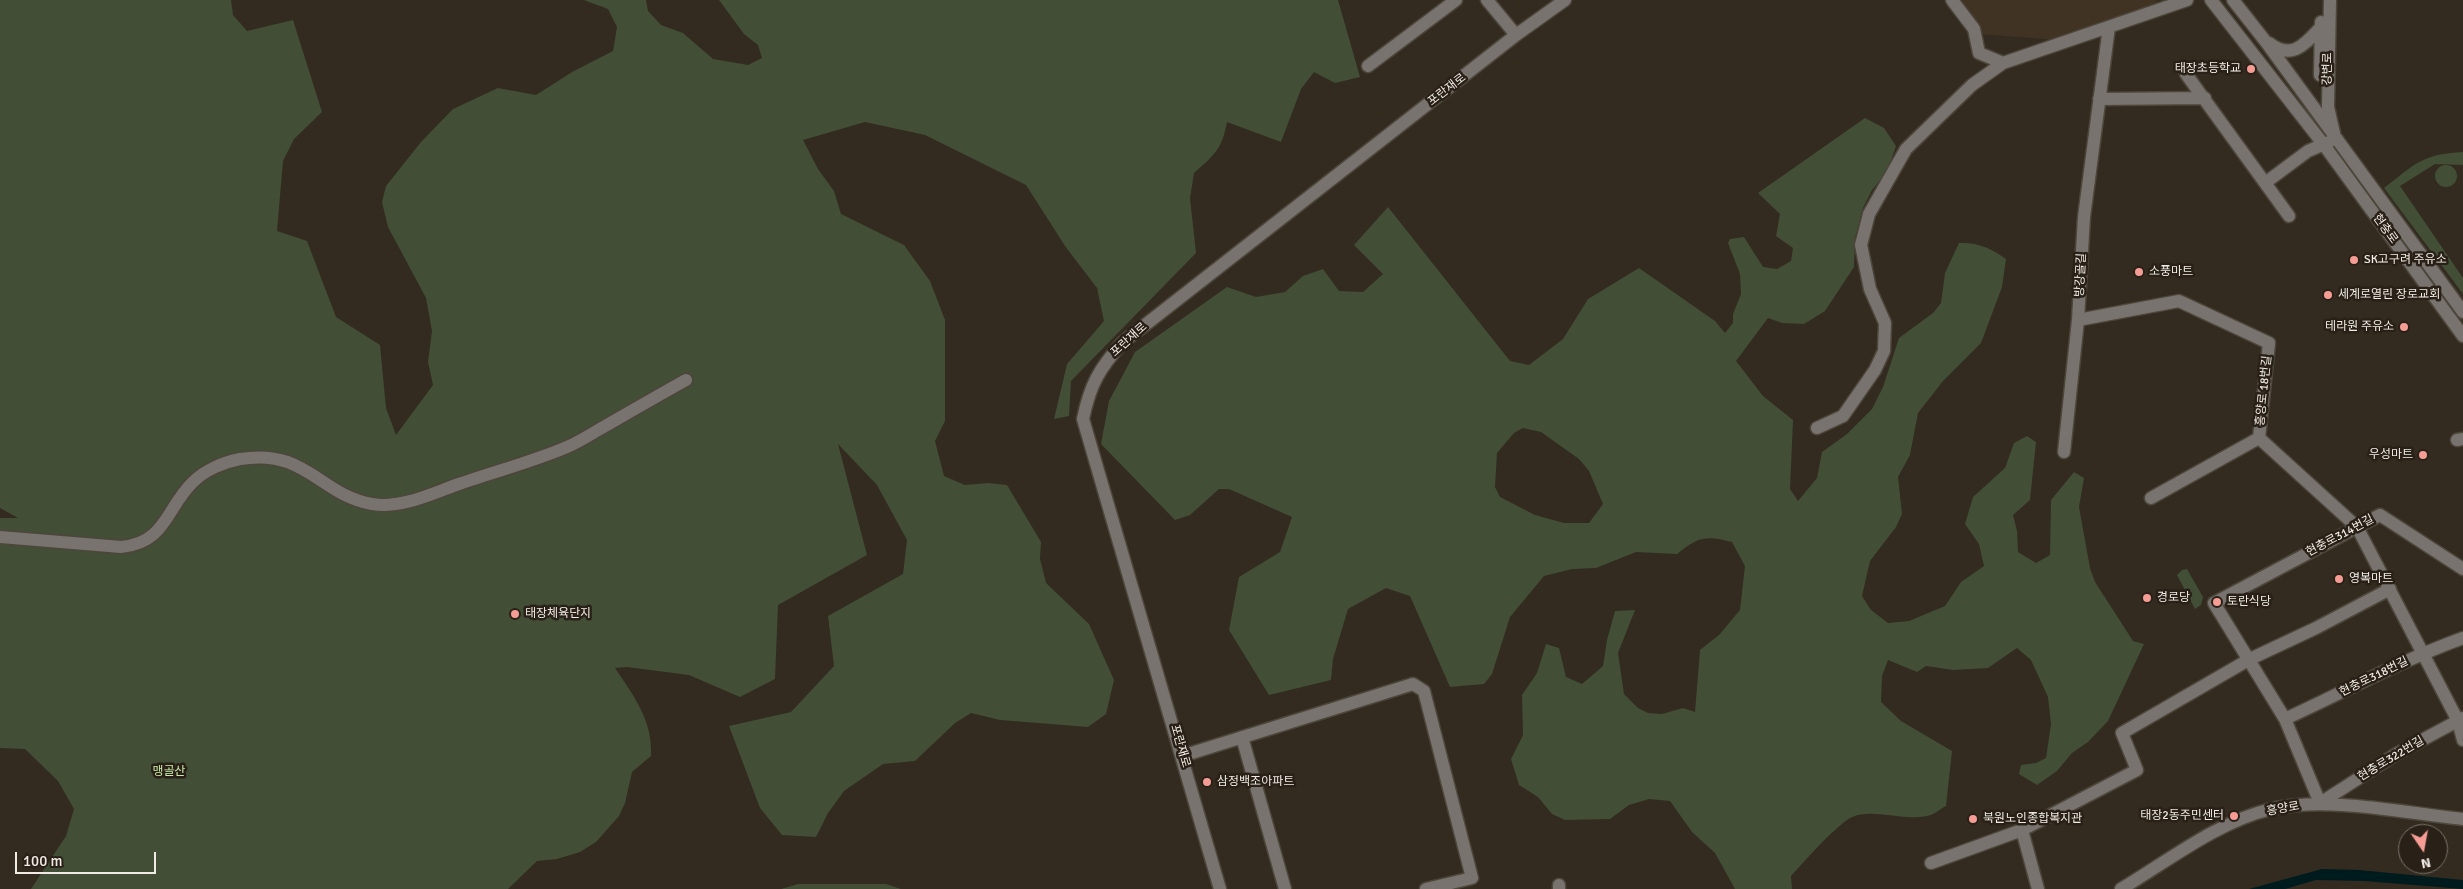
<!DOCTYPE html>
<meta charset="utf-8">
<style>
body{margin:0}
#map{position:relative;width:2463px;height:889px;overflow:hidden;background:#332b20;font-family:Signika,sans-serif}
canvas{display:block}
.north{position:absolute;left:2398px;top:824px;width:50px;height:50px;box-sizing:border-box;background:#292117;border:1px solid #787169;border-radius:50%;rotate:168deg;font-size:14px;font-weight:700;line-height:20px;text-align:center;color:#efeae3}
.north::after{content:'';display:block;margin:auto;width:18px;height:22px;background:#f59c95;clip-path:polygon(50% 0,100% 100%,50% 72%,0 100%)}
.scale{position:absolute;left:15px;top:852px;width:141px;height:22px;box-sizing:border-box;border:2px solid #efeae3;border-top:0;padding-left:6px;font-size:15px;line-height:18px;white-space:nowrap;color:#efeae3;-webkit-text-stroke:4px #292117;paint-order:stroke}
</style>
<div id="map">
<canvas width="2463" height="889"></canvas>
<div class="north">N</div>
<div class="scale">100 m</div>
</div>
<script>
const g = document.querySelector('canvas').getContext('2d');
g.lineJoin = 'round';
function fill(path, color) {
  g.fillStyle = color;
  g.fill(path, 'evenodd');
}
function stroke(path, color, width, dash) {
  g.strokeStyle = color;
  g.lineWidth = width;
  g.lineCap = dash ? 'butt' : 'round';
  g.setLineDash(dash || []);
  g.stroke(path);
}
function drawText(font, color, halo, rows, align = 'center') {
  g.font = font + ' Signika,"Noto Sans KR",sans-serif';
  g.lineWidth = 5;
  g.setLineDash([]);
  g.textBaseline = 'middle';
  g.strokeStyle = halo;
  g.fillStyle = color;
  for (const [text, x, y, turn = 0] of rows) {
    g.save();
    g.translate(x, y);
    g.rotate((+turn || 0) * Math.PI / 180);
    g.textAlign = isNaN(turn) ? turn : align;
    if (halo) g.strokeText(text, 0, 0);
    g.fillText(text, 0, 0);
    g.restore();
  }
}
fill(new Path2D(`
 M1957 0H2158L2147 11 2058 40 1980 34Z`), '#403323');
fill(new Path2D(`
 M0 0H231L233 15 247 31 293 20 322 112 294 139 283 161 277 231 307 241 336 317 380 345 386 408 396 435 433 385 428 362 432 331 426 298 388 227 382 202 386 186 421 142 453 109 498 88 536 95 572 72 613 51 617 27 608 9 584 0H646L648 11 661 25 683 33 713 59 748 65 762 58 758 45 744 34 719 0H1338L1360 77 1335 83 1314 72 1301 89 1281 142 1227 122C1222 150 1214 155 1194 173L1190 198 1196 253 1071 381 1069 416 1054 419 1067 364 1104 321 1097 288 1065 246 1026 185 925 135 865 122 803 140 818 169 834 191 841 214 904 245 930 281 945 320V421L935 441 944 476 965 485 988 483 1007 485 1041 542 1040 559 1046 583 1089 624 1114 680 1106 714 1088 727 1000 720 971 713 955 723 915 761 883 764 844 791 828 813 816 837 782 835 760 808 729 726 791 712 834 666 828 616 903 574 907 540 877 485 838 444 867 555 778 605 775 679 740 697 689 675 627 667 615 668C634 696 653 721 651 756L632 772 625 803 619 816 596 842 580 852 557 859 537 861 508 889H31L66 836 74 809 58 781 25 749 0 748V518H18L0 508Z
 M1865 118 1884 128 1896 146 1887 172 1872 190 1863 208 1855 238 1854 267 1825 311 1804 324 1782 323 1768 318 1736 361 1763 396 1793 420 1790 489 1798 501 1817 478 1822 452 1847 434 1872 409 1883 387 1899 338 1933 313 1941 303 1945 273 1959 243C1977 242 1991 248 2006 259L2002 287 1981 343 1943 381 1918 413 1910 455 1898 477 1902 514 1896 527 1870 561 1862 596 1871 610 1888 623 1909 621 1945 606 1961 582 1984 566 1979 544 1965 524 1973 497 2005 468 2014 443 2027 436 2036 442 2030 500 2013 515 2017 531 2018 552 2036 563 2050 555 2051 500 2074 472 2084 478 2079 507 2090 568 2095 582 2133 641 2144 644 2108 721 2088 742 2072 753 2057 771 2037 785 2019 774 2021 765 2036 763 2046 758 2051 724 2048 697 2031 660 2017 648 1988 668 1953 670 1926 666 1917 672 1888 660 1882 676 1881 702 1901 721 1952 751 1946 806C1942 808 1937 812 1933 814 1911 824 1874 807 1852 817 1836 825 1804 862 1791 876L1792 889H1735L1715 853 1692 832 1670 801 1649 799 1629 805 1610 819 1565 820 1552 814 1538 797 1519 785 1511 759 1523 735 1522 695 1537 673 1546 644 1559 648 1566 677 1582 684 1603 666 1607 640 1615 611 1635 610 1618 653 1624 694 1638 708 1648 713 1662 714 1683 708 1695 712 1700 650 1719 635 1740 610 1745 566 1732 542C1705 535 1698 537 1677 554L1636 552 1596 568 1572 569 1544 576 1510 617 1492 674 1484 684 1450 687 1410 596 1386 588 1348 609 1333 659 1331 680 1269 695 1229 630 1239 577 1280 552 1292 517 1229 489H1219L1190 515 1175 520 1101 444 1109 401 1135 352 1227 287 1256 297 1285 292 1303 276 1323 269 1339 291 1363 292 1383 274 1354 245 1388 207 1510 361 1529 365 1563 339 1588 299 1639 268 1715 321 1725 333 1733 323V314L1741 294 1740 274 1728 243 1730 239 1744 237 1763 267 1777 269 1791 261 1793 248 1776 236 1780 214 1758 193ZM1523 428 1541 432 1579 459 1589 471 1603 504 1589 523H1564L1535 515 1500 497 1495 487 1497 453 1514 433Z
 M2463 152V165L2435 164 2400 186 2463 278V294L2384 188C2415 164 2422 154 2463 152Z
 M2435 176a11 11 0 1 1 22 0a11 11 0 1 1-22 0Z
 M2187 569 2203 597 2201 605 2195 609 2177 575 2182 570Z
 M798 884H886L901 889H781Z`), '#424e36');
fill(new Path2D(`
 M2322 869 2359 870 2463 880V889L2364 881 2316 880 2285 889H2249Z`), '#001b1e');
const minor = new Path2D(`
 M1487 0 1516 35
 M1952 0 1974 29 1979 53 2003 63
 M2211 0 2324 145 2463 336
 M2233 0 2266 42 2463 312
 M2330 0 2328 107 2334 133
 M2269 43C2292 61 2305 44 2321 27
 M1368 66 1456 0
 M2186 74 2289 216
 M2320 75 2321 22
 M2099 99 2205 98
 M2265 183 2308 151 2329 142
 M2078 320 2179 301 2269 343 2259 438
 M1817 428 1843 416 1875 370 1884 351 1885 323 1870 289 1861 245 1869 214 1906 149 1972 85 2003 63 2187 0
 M2259 438 2357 527 2458 721 2463 740
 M2457 440 2463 439
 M2064 452 2078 320 2084 217 2109 27
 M2151 498 2259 438
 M0 537 121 547C166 543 166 508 193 482 205 470 224 462 240 459 306 448 320 495 372 504 400 509 431 494 456 485 493 472 532 462 567 447 581 441 594 432 607 425 633 410 659 395 686 380
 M2463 569 2380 515 2214 603 2285 719 2320 803 2398 753 2463 718
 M2285 719C2344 692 2402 660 2463 638
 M1242 737 1285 889
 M1182 756 1413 684 1424 691 1472 878 1426 889
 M1931 863 2022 830
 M1559 885V889
 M1220 889 1083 419C1090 385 1099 369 1122 343L1516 35 1565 0
 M2038 889 2022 830 2137 770 2122 733 2250 659 2316 628 2390 589
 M2121 889C2168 861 2217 822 2271 809 2329 796 2404 813 2463 819`);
stroke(minor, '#4d463b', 15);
stroke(minor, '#79736f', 12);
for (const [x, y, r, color] of [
 [2251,69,5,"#f59c95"],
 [2354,260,5,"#f59c95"],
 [2139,272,5,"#f59c95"],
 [2328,295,5,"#f59c95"],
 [2404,327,5,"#f59c95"],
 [2423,455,5,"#f59c95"],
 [2339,579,5,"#f59c95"],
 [2147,598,5,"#f59c95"],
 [2217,602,5,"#f59c95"],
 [515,614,5,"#f59c95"],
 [1207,782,5,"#f59c95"],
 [2234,816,5,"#f59c95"],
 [1973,819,5,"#f59c95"]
]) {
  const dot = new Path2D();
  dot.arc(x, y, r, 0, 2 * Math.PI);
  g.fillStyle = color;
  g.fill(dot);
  stroke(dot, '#292117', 2);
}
drawText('12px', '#efeae3', '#292117', [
 ["태장초등학교",2241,69,"right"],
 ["SK고구려 주유소",2364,260],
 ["소풍마트",2149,272],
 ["세계로열린 장로교회",2338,295],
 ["테라원 주유소",2394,327,"right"],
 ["우성마트",2413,455,"right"],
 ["영복마트",2349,579],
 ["경로당",2157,598],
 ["토란식당",2227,602],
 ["태장체육단지",525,614],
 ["삼정백조아파트",1217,782],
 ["태장2동주민센터",2224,816,"right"],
 ["북원노인종합복지관",1983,819]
], 'left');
drawText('12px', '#efeae3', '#292117', [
 ["강변로",2328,69,-89],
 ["포란재로",1447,90,-38],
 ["현충로",2385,229,54],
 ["방강골길",2081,275,-87],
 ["포란재로",1129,340,-42],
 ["흥양로 18번길",2264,391,-84],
 ["현충로314번길",2340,536,-28],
 ["현충로318번길",2374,677,-26],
 ["포란재로",1180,746,74],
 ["현충로322번길",2391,759,-31],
 ["흥양로",2283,809,-10]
]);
drawText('12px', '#c9eaaa', '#292117', [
 ["맹골산",169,772]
]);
</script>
